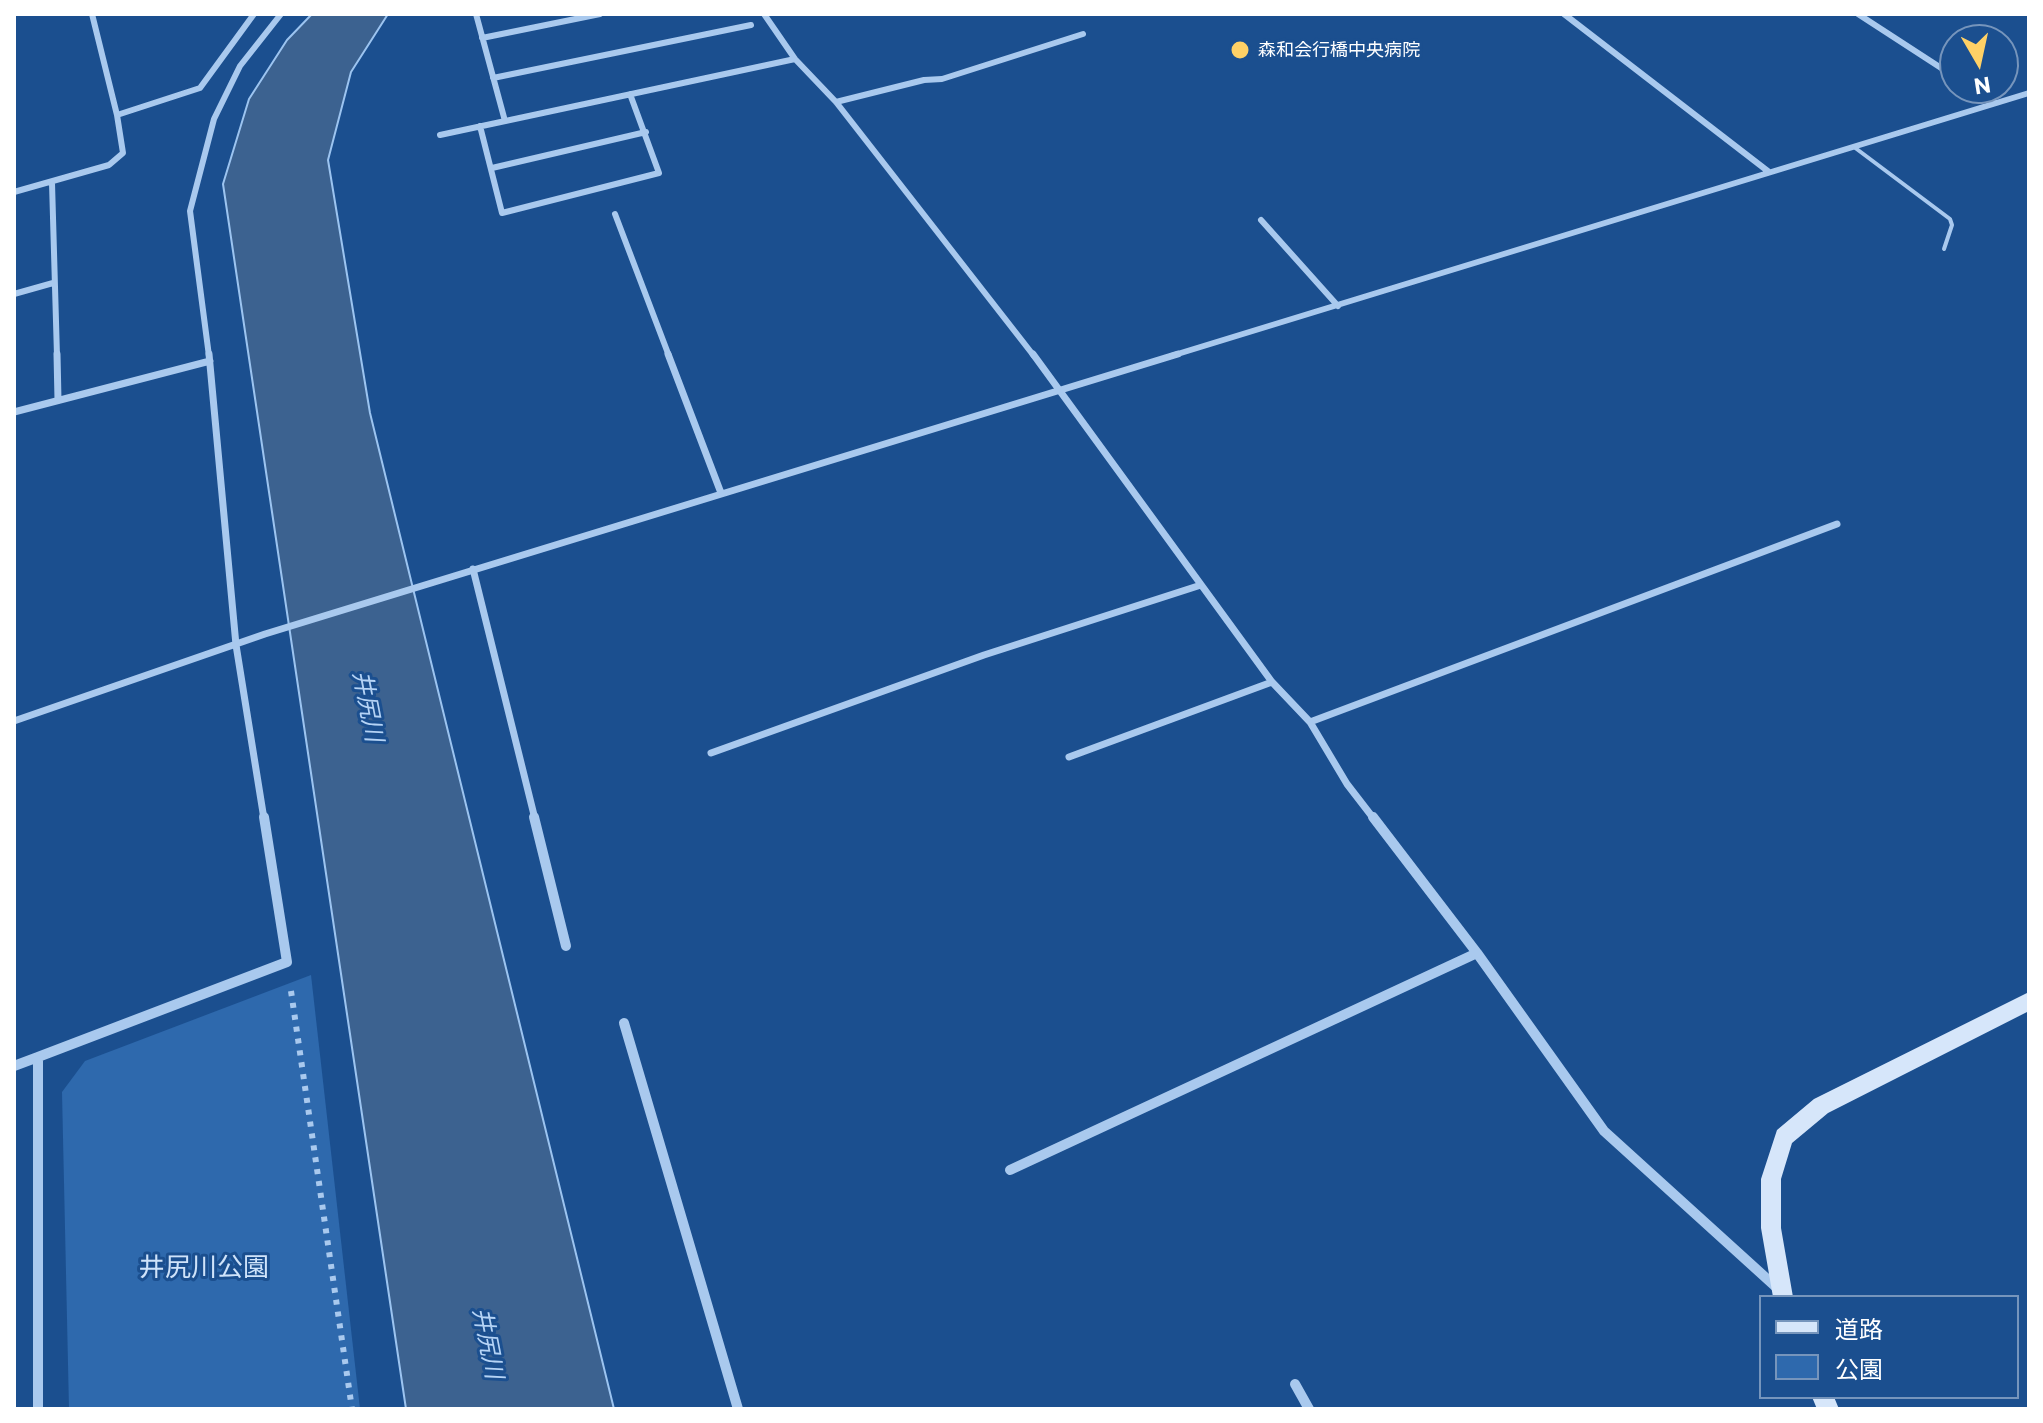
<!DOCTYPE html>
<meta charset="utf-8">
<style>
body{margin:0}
#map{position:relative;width:2043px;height:1423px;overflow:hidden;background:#1b4f8f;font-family:Commissioner,"Noto Sans JP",sans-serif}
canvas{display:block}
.frame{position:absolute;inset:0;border:16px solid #fff;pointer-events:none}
.legend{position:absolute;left:1759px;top:1295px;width:260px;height:104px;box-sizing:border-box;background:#1b4f8f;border:2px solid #7695bc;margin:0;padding:10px 14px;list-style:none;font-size:24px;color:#fff}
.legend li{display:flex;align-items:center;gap:16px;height:40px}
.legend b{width:40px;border:2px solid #7695bc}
.north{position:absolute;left:1939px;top:24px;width:80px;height:80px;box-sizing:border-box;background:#1b4f8f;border:2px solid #7695bc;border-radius:50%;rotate:171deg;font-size:22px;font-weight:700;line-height:32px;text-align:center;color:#fff}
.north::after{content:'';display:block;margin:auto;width:28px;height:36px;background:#ffd166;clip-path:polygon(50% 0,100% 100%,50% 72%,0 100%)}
</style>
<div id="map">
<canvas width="2043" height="1423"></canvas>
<div class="frame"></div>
<ul class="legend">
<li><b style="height:10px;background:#d6e6fa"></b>道路</li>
<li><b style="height:22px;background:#2e69ad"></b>公園</li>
</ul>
<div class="north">N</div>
</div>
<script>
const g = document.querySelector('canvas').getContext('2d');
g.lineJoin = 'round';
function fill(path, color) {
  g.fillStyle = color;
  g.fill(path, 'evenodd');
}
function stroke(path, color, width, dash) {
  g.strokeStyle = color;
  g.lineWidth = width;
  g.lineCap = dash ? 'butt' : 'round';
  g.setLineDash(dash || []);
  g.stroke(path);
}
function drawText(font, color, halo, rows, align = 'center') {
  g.font = font + ' Commissioner,"Noto Sans JP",sans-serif';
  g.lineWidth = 6;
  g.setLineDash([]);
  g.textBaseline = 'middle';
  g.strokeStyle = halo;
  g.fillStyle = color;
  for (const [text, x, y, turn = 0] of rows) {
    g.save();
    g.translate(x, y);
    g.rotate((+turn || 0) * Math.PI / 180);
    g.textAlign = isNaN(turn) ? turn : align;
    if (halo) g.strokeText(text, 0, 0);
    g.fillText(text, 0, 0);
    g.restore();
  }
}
fill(new Path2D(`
 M311 975 360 1409H69L62 1092 85 1061Z`), '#2e69ad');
const water = new Path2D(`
 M312 14H388L351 72 328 160 370 413 614 1409H406L223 184 249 99 287 40Z`);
fill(water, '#3c6290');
stroke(water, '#9cc4f0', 2);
stroke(new Path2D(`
 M291 991 352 1409`), '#a9c9ee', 6, [5, 7]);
stroke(new Path2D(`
 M1854 147 1950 219 1952 225 1944 249`), '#a9c9ee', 4);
stroke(new Path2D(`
 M476 14 505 121
 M764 14 795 59 836 102 1034 356
 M1564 14 1769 172
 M1858 14 1955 77
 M482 38 600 14
 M493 78 751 25
 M1972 88 1995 103
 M836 102 924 80 942 79 1083 34
 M117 115 200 88 254 14
 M480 126 502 213 659 173 630 94
 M440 135 795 59
 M492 168 646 132
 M52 183 57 356
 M14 192 109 165 123 153 117 115 92 14
 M615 214 669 356
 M1261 220 1338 306
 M14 294 53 283
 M209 356 190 211 214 119 240 66 281 14
 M1171 356 2029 93`), '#a9c9ee', 6);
stroke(new Path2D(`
 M57 354 58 400
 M209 354 236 645 264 819
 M668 354 721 493
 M1033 354 1272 682 1310 722 1347 784 1374 819
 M14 412 210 361
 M473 569 535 819
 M14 721 265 634 1178 354
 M1310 722 1837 524
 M711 753 984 655 1201 585
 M1069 757 1272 682`), '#a9c9ee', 7);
stroke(new Path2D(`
 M534 817 566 946
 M1373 817 1477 953 1604 1131 1776 1287
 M624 1023 738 1409
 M14 1066 38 1057
 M1010 1170 1477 953
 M1295 1384 1309 1409
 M38 1409V1057L287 962 264 817`), '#a9c9ee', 10);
fill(new Path2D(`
 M2029 992V1011L1828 1113 1792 1143 1781 1179V1228L1793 1297H1773L1761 1228V1179L1777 1130 1814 1099Z
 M1812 1397H1834L1839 1409H1817Z`), '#d6e6fa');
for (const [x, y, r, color] of [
 [1240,50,10,"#ffd166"]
]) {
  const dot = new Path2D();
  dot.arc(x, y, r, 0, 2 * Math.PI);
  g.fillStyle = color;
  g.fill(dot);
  stroke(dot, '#1b4f8f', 3);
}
drawText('18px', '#fff', '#1b4f8f', [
 ["森和会行橋中央病院",1258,50]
], 'left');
drawText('italic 24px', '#b5d3f5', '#1b4f8f', [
 ["井尻川",368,706,79],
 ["井尻川",488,1343,79]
]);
drawText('26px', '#cfe3fa', '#1b4f8f', [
 ["井尻川公園",204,1267]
]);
</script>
